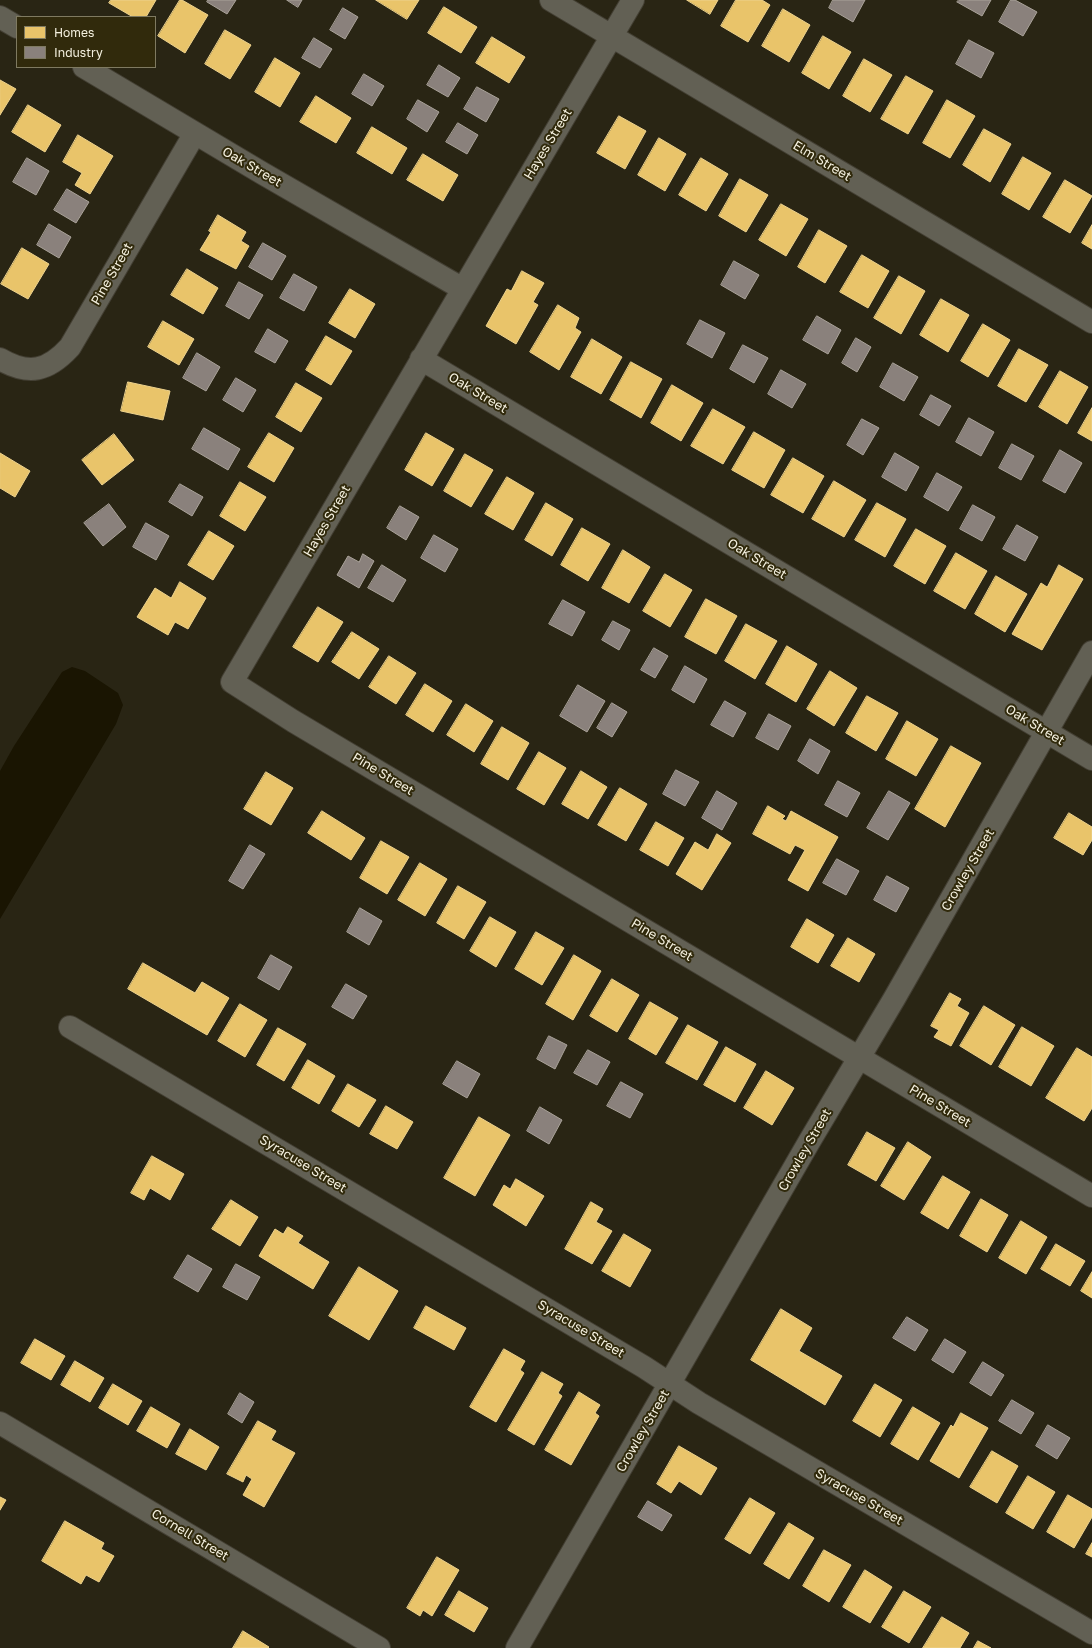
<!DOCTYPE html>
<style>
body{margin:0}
#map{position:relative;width:1092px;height:1648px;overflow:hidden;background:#292514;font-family:"Golos Text",sans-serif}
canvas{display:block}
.legend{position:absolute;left:16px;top:16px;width:140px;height:52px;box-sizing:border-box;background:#312a0c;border:1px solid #7f7a61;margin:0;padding:5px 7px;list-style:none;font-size:12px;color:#f5f1e0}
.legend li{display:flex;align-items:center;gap:8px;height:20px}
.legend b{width:20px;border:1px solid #7f7a61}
</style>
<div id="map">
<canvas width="1092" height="1648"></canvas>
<ul class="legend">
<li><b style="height:11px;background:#e9c46a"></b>Homes</li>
<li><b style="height:11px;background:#8a817c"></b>Industry</li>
</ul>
</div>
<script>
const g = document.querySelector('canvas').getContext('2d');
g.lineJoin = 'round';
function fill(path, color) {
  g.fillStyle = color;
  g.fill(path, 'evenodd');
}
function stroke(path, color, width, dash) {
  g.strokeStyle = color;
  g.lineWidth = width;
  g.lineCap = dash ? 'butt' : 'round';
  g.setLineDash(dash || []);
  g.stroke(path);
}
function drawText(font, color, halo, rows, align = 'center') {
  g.font = font + ' "Golos Text",sans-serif';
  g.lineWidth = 4;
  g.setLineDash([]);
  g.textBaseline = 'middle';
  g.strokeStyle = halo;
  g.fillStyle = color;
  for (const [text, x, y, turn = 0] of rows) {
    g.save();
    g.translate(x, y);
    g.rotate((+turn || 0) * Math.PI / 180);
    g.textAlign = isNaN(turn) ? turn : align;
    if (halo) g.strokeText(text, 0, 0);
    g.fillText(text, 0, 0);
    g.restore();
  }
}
fill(new Path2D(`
 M72 667 85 671 118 693 123 705 116 724 0 919V771L14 746 62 672Z`), '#1a1502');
const homes = new Path2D(`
 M111 0H156L146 17H133L109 3Z
 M180 0H182L208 15 185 53 158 36Z
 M376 0H419L407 19Z
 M687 0H718L710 14Z
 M736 0H762L770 5 748 42 721 26Z
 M444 7 477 27 461 53 428 33Z
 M783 9 810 25 789 62 762 46Z
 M225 30 251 45 230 79 205 64Z
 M823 36 851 52 829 89 802 73Z
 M492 37 525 57 509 83 476 63Z
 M275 58 300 73 280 107 255 92Z
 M864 59 892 75 870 112 843 96Z
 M906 76 933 91 908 134 881 119Z
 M0 80 16 89 0 115Z
 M316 96 351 118 336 143 300 122Z
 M947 100 975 116 950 158 923 143Z
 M28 105 61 125 45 152 12 132Z
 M619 116 646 131 625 169 597 153Z
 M372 127 407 148 392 174 357 153Z
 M984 129 1011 144 990 182 963 165Z
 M78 135 113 156 90 194 75 185 82 173 63 162Z
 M659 138 686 154 665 191 638 175Z
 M423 154 458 175 443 201 407 180Z
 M1023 157 1051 173 1029 210 1002 194Z
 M701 158 728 174 706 211 679 195Z
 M740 179 768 195 746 232 719 216Z
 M1065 180 1092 196 1070 233 1043 217Z
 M781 204 808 219 786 256 759 240Z
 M218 215 246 232 241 241 249 246 236 269 200 250 211 232 209 231Z
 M1092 225V249L1082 243Z
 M819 230 847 246 825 283 798 267Z
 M22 248 49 264 28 299 1 284Z
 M862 255 889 271 868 308 840 292Z
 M187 269 218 288 203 314 171 295Z
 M522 271 544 283 533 302 538 305 516 344 486 326 507 289 511 291Z
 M899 276 925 291 901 334 874 318Z
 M350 289 375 304 355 338 329 323Z
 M941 299 969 315 948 352 920 335Z
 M558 305 579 318 575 328 581 332 559 370 530 352Z
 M163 321 194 339 179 365 148 347Z
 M983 324 1010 340 988 377 961 361Z
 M326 336 352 351 331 385 306 370Z
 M592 339 622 357 601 394 571 377Z
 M1019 349 1048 365 1026 402 998 386Z
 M631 362 662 379 641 418 610 400Z
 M1060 371 1088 387 1067 424 1039 407Z
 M128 382 170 391 163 420 121 411Z
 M296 383 322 398 301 432 276 417Z
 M672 385 703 403 681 441 651 423Z
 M1092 408V441L1078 433Z
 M713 409 745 427 723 464 691 446Z
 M754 432 785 450 764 488 732 470Z
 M269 433 294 448 274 482 248 467Z
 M426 433 454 449 432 486 405 470Z
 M114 434 134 460 102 485 82 460Z
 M0 453 30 471 15 497 0 488Z
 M465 454 493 470 471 507 444 491Z
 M793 458 824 476 803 513 771 495Z
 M507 477 534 493 513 530 485 514Z
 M834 481 866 500 844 537 812 519Z
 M240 482 266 497 245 531 220 516Z
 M546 503 573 519 552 556 525 540Z
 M877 503 906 519 885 557 855 540Z
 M582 528 610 544 588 581 561 565Z
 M916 529 946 546 925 584 894 566Z
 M209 531 234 546 213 580 188 565Z
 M623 550 650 567 629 603 602 588Z
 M956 553 987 571 965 609 934 591Z
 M1059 565 1083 579 1042 650 1012 634 1041 583 1047 587Z
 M665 574 692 590 670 627 643 611Z
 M996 576 1027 594 1005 632 975 614Z
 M180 582 206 598 188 629 175 622 168 635 137 617 155 588 171 598Z
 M706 599 737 616 716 654 685 637Z
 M318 607 343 622 318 662 293 647Z
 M746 624 777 641 755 679 725 661Z
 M352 632 379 649 359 679 332 662Z
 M787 646 817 664 796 702 766 684Z
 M389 656 416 673 396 704 369 687Z
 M830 671 857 688 834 726 807 709Z
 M425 684 452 701 433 732 406 715Z
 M867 696 898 713 876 751 846 733Z
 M466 704 493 721 474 752 447 735Z
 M907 721 938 739 916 776 886 759Z
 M502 727 529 743 508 780 481 764Z
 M951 746 981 763 945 827 915 809Z
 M539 752 566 768 544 805 517 789Z
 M581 771 607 787 588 819 562 804Z
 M266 772 293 788 271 825 244 809Z
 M620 788 647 804 626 841 598 825Z
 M768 806 785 816 782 819 786 821 791 811 838 837 808 891 788 880 805 850 795 845 790 854 753 834Z
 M322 811 365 838 351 860 308 833Z
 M1069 813 1092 827V840L1083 855 1054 838Z
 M656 822 684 838 668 866 640 850Z
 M717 834 731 843 702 890 676 874 695 842 708 850Z
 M381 841 409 857 387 894 360 878Z
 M420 863 447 879 425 916 398 900Z
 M458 886 486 902 464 939 437 923Z
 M490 917 516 932 496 967 470 951Z
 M807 919 834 935 818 963 791 947Z
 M536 932 564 948 542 985 515 969Z
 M848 938 875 954 859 982 831 966Z
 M574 955 601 971 573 1020 546 1004Z
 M143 963 195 993 202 982 229 998 207 1035 128 989Z
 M612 979 639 995 617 1032 590 1016Z
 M950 993 961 999 957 1006 969 1013 951 1046 934 1037 939 1030 931 1026Z
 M650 1002 678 1018 656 1055 629 1039Z
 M240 1004 267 1020 245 1057 218 1041Z
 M984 1006 1015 1025 991 1065 960 1046Z
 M688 1025 718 1042 697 1080 666 1063Z
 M1022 1027 1054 1046 1031 1086 999 1067Z
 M278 1028 306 1044 284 1081 257 1065Z
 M726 1047 756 1064 735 1102 704 1085Z
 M1077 1048 1092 1057V1108L1084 1121 1046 1098Z
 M308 1060 335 1076 319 1104 292 1088Z
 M766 1071 794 1088 772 1125 744 1108Z
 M348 1084 376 1100 359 1127 332 1111Z
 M386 1106 413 1122 397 1149 370 1134Z
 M479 1117 510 1135 475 1196 444 1178Z
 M867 1132 895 1148 876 1181 848 1165Z
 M908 1142 931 1157 904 1200 881 1186Z
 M152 1156 184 1174 170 1200 150 1188 144 1200 131 1193Z
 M943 1176 970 1192 948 1229 921 1213Z
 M516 1179 544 1196 526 1226 493 1205 504 1185 510 1189Z
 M981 1199 1008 1215 987 1252 960 1236Z
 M231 1200 258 1217 240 1246 212 1229Z
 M591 1202 603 1209 596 1222 612 1231 592 1264 565 1249Z
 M1021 1221 1047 1237 1026 1274 999 1258Z
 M288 1227 303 1236 298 1243 329 1262 313 1289 259 1256 275 1229 283 1234Z
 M624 1234 651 1250 630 1287 602 1271Z
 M1056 1244 1085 1261 1070 1286 1041 1269Z
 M359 1267 398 1291 369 1340 329 1316Z
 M1092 1272V1298L1081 1291Z
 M426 1306 466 1328 454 1350 414 1328Z
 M781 1309 812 1328 799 1351 842 1376 825 1405 751 1360Z
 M35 1339 65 1356 51 1380 21 1363Z
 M504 1349 525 1361 520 1370 524 1373 496 1422 470 1407Z
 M75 1361 104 1378 90 1402 61 1385Z
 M542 1372 563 1384 558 1393 562 1396 534 1445 508 1430Z
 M113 1384 142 1401 128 1425 99 1408Z
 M875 1384 902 1400 880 1437 853 1421Z
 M579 1392 600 1405 595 1413 599 1416 571 1465 545 1450Z
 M151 1407 180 1424 167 1448 137 1431Z
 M913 1407 940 1423 918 1460 891 1444Z
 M961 1413 988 1428 959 1478 930 1461 951 1425 953 1427Z
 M258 1421 276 1431 271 1440 295 1453 264 1507 243 1495 252 1479 246 1475 243 1482 227 1474Z
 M190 1429 219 1447 206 1470 176 1454Z
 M679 1446 717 1468 701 1495 679 1481 671 1493 657 1484Z
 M992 1451 1018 1466 997 1503 970 1487Z
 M1028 1476 1055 1492 1033 1529 1006 1513Z
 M1068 1495 1092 1509V1517L1074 1548 1047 1532Z
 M0 1497 6 1500 0 1510Z
 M750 1498 775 1513 750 1554 725 1539Z
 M65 1521 104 1543 101 1549 114 1556 99 1582 86 1575 81 1584 42 1561Z
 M789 1523 814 1538 789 1579 764 1564Z
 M1092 1543V1557L1086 1554Z
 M824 1550 851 1565 829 1602 803 1586Z
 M437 1557 459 1570 432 1616 423 1610 420 1616 407 1608Z
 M865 1570 892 1587 870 1623 843 1607Z
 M459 1591 488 1608 474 1632 445 1615Z
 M904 1591 931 1607 909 1643 882 1627Z
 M942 1617 969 1633 960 1648H923Z
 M243 1631 269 1647 268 1648H233Z
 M978 1641 991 1648H974Z`);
fill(homes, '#e9c46a');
stroke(homes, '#edd28d', 1);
const industry = new Path2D(`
 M208 0H236L227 14 207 2Z
 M287 0H302L298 7Z
 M833 0H865L853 22 829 8Z
 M959 0H991L982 16 957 2Z
 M1011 0H1015L1037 12 1023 36 999 22Z
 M343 8 358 17 345 39 330 30Z
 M314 38 332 49 320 68 302 58Z
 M969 40 994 53 981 78 956 64Z
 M439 65 460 78 448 97 427 85Z
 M364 74 384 86 372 106 352 94Z
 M477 87 499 99 486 122 464 109Z
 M418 100 439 112 427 132 407 119Z
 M458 123 478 135 467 154 446 142Z
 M27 158 49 171 36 195 13 182Z
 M67 189 89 202 76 223 54 210Z
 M49 224 71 237 59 258 37 245Z
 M263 243 286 256 272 280 249 267Z
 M734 261 759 275 745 299 721 285Z
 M294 274 317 287 304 311 280 298Z
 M239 282 263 295 249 319 226 306Z
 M817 316 841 330 828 354 803 340Z
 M700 320 725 333 712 358 687 344Z
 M268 329 288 341 275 363 255 352Z
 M856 338 871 347 857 372 842 363Z
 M743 345 768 358 754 383 730 369Z
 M197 353 220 367 206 391 183 378Z
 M893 363 918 377 904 401 880 387Z
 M781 370 806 384 792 408 768 394Z
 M236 378 256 390 243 412 223 400Z
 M931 395 951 406 939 426 920 415Z
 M969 418 994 432 981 456 956 442Z
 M862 419 879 428 863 455 847 445Z
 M204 428 240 449 228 470 192 449Z
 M1012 444 1034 456 1021 480 999 468Z
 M1060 450 1082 463 1065 493 1043 481Z
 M895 453 919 467 906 491 882 477Z
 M937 473 962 487 948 511 924 497Z
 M180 484 203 497 192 516 169 502Z
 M109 504 126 527 103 546 84 523Z
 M973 505 995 517 982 541 960 529Z
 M400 506 419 517 406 540 387 528Z
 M146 523 169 536 156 560 133 547Z
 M1017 525 1038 537 1025 561 1003 549Z
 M434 535 458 549 445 572 421 558Z
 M363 554 374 561 359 588 337 575 348 556 359 562Z
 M382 565 406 580 393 602 368 588Z
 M563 600 585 612 572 636 549 624Z
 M613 621 630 630 619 650 602 640Z
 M654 648 668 656 655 678 641 670Z
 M685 666 707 679 694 703 672 690Z
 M578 685 605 701 587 732 560 716Z
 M725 701 746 713 733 737 711 725Z
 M612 703 627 712 612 737 597 728Z
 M769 714 791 726 778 750 756 738Z
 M810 739 830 751 818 774 798 761Z
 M676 770 699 782 685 806 663 794Z
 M838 781 860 793 847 817 825 805Z
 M717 791 737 803 722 830 702 818Z
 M889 791 910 803 888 840 867 828Z
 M250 845 265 854 243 889 229 881Z
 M837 859 859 871 846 895 823 883Z
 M887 876 909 888 896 912 874 900Z
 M360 908 382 921 369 945 347 932Z
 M271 955 292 967 279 990 258 978Z
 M346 984 367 996 353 1019 332 1007Z
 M549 1036 567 1045 555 1069 537 1059Z
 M588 1050 610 1062 597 1085 574 1073Z
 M457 1061 480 1074 467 1098 443 1084Z
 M621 1082 643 1094 630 1118 607 1106Z
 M540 1107 562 1120 549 1144 527 1131Z
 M188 1255 212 1269 198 1292 174 1278Z
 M236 1264 260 1277 247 1300 223 1287Z
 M907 1317 928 1330 915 1351 893 1338Z
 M945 1339 966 1352 953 1373 932 1360Z
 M983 1362 1004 1375 991 1396 970 1383Z
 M240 1393 254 1402 242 1423 228 1414Z
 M1012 1400 1034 1413 1021 1434 999 1421Z
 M1048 1425 1070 1438 1057 1459 1036 1446Z
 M648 1501 672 1515 662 1531 638 1517Z`);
fill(industry, '#8a817c');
stroke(industry, '#aaa39a', 1);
const minor = new Path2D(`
 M551 0 1092 322
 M633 0 232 682 293 721 1092 1196
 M0 17 17 27
 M84 67 262 173 463 289
 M0 359C29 376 48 371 70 347L195 133
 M421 359 1092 759
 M70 1027 644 1367 699 1403 1092 1633
 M0 1423 379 1648
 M517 1648 809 1142 894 999 1092 652`);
stroke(minor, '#433f33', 24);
stroke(minor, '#626054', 22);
drawText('13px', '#f5f1e0', '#312a0c', [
 ["Hayes Street",548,144,-59],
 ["Elm Street",822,161,31],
 ["Oak Street",252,167,30],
 ["Pine Street",112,274,-60],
 ["Oak Street",478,393,31],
 ["Hayes Street",327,521,-60],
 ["Oak Street",757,559,31],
 ["Oak Street",1035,725,31],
 ["Pine Street",383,774,31],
 ["Crowley Street",968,870,-60],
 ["Pine Street",662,940,31],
 ["Pine Street",940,1106,31],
 ["Crowley Street",805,1150,-60],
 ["Syracuse Street",303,1164,31],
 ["Syracuse Street",581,1329,31],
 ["Crowley Street",643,1431,-60],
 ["Syracuse Street",859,1497,30],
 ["Cornell Street",190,1535,31]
]);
</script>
